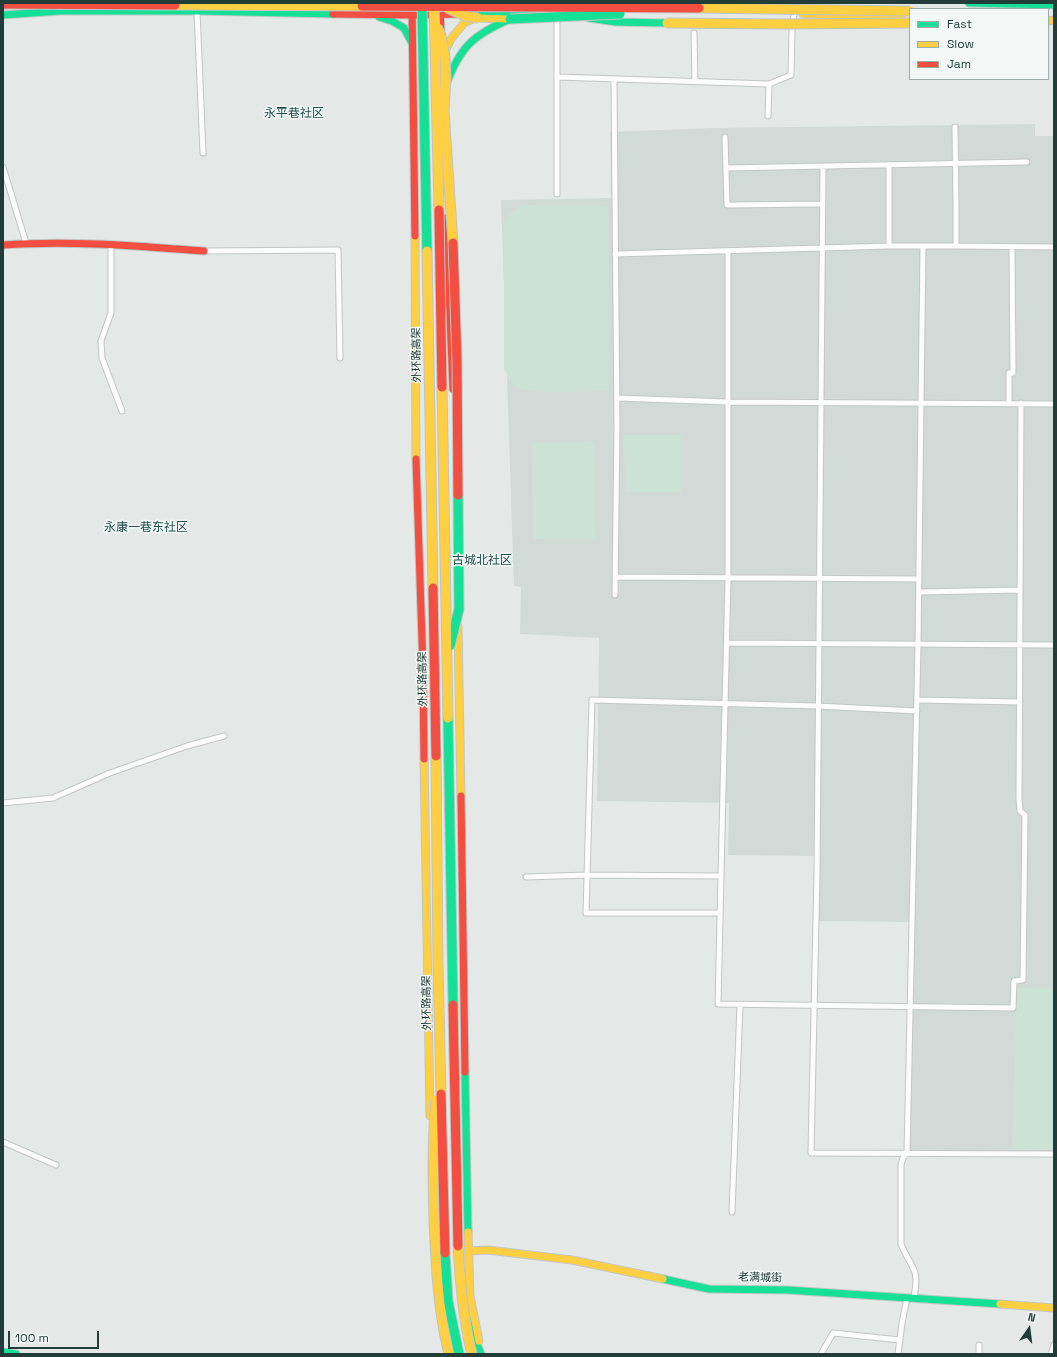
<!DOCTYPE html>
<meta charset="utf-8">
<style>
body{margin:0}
#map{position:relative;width:1057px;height:1357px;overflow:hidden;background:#e4e9e7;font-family:"Space Grotesk",sans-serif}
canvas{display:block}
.frame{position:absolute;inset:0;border:4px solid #223c38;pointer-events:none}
.legend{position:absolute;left:909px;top:8px;width:140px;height:72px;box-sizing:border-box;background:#f2f8f6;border:1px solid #9fadaa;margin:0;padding:5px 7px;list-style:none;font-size:12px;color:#223c38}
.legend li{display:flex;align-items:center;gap:8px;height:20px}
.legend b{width:20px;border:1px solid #9fadaa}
.north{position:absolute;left:1009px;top:1309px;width:40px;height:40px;-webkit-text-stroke:3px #f2f8f6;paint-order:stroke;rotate:14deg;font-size:11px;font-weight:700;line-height:16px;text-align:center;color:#223c38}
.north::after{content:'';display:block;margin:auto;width:14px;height:18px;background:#223c38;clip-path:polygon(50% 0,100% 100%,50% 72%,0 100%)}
.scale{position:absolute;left:8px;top:1331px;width:91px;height:18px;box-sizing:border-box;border:2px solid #223c38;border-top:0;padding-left:5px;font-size:12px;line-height:14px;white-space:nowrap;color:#223c38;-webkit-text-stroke:3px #f2f8f6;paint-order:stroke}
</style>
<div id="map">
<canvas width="1057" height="1357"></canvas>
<div class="frame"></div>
<ul class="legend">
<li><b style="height:5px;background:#16e098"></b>Fast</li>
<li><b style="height:5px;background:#ffcf43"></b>Slow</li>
<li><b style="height:5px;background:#f24e42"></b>Jam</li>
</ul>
<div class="north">N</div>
<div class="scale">100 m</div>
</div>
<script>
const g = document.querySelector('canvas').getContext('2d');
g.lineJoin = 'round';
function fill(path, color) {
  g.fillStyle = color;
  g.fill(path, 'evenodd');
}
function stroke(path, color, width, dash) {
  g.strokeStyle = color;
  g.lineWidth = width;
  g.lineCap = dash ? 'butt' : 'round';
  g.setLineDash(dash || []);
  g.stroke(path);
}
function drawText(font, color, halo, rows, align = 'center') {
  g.font = font + ' "Space Grotesk","Noto Sans SC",sans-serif';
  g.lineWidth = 3;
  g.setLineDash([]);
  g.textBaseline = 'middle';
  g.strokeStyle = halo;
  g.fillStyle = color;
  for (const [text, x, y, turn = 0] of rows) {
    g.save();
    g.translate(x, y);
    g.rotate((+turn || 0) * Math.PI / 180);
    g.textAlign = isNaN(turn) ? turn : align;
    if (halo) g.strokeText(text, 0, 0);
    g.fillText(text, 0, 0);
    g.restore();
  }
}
fill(new Path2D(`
 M1035 124V136H1054V1153H907L912 922 816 921 817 856 728 855 729 803 597 801 599 638 520 634 521 587 514 586 501 200 611 198 610 132 712 128Z`), '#d2dad8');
fill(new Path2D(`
 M526 205 608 206 609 391C592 391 529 395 518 388 510 384 507 375 504 367V227C508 215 513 207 526 205Z
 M624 435H681V492H625Z
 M594 442 595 538 533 539 532 443Z
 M1017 988 1054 989V1150L1012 1149Z`), '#cde2d6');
const street = new Path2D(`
 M197 11 203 153
 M557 23V194
 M694 33 695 82
 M557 77 769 84
 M614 80 617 425 615 595
 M768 116 769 84 791 75 792 31 794 14
 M955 127 956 204V246
 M725 137 727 205 823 204
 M889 165V246
 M823 166 817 873 811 1153 1054 1154
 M3 167 26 243
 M726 168 1027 162
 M111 244V313L101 341 102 358 122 411
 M204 251 338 250 340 358
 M728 252V578L718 1004 1013 1008 1014 981 1023 980 1025 815 1020 811 1019 799 1021 403
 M615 254 889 246H956L1054 247
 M617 398 728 402 1054 404
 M1009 403V373H1013L1012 247
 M615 577 919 579
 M919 592 1020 590
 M727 643 1054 645
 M917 700 1019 702
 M3 803 53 798 110 773 187 746 224 736
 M526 877 587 875 721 876
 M720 913H586L592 700 817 706 917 711
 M3 1142 56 1165
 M732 1212 740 1005
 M914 1298C915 1290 918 1278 914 1270 910 1260 905 1255 901 1244V1165L903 1158 907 1153 918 644 923 246
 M821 1354 833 1333 900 1340
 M898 1354 902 1323 907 1298
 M979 1354V1345
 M1051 1354 1054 1345`);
const fast = new Path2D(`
 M969 3 1054 5
 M475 14 533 12
 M3 15 60 11H197L333 14
 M379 17 392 21 404 28 412 43
 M589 18 616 22 667 23
 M446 85C460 47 473 35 510 19
 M465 1072 468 1232
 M663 1279 709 1289 787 1290 1000 1304
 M466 1317 481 1354
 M3 1352 16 1354`);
const slow = new Path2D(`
 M803 14 901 16
 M478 18 506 19
 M1048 21 1054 20
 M444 53 451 39 464 23 477 17
 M415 236 416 459
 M458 626 461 796
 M424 759 430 1116
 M468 1232 470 1296 479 1341
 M469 1251 488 1250 572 1260 663 1279
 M1000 1304 1054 1308
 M445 1313 453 1352`);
const jam = new Path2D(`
 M412 3 415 236
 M440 3 441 35
 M333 14 412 15 459 14
 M446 218 453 389
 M3 245C70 240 137 246 204 251
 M416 459 423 670 424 759
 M461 796 465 1072`);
stroke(street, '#c1c6c4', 7);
stroke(fast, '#bfc7c5', 9);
stroke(slow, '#bfc7c5', 9);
stroke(jam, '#bfc7c5', 9);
stroke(street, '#fbfcfb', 5);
stroke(fast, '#16e098', 7);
stroke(slow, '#ffcf43', 7);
stroke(jam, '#f24e42', 7);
const fastBridge = new Path2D(`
 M422 3 427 251
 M510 19 620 14
 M450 646 459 609 458 495
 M448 718 453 1005
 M445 1253 448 1301 459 1354`);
const slowBridge = new Path2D(`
 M434 3 439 210
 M175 5 362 6
 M447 8 465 16 478 18
 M699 8 910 11
 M667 23 786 24 910 23
 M437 27 441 36 445 57 446 78 444 110 453 243
 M427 251 433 588
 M442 387 448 718
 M436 756 438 963 441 1094
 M436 1100C432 1140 433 1181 434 1221 436 1266 438 1310 449 1354
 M458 1246C460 1283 463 1319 472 1354`);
const jamBridge = new Path2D(`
 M3 4 175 5
 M362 6 699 8
 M439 210 442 387
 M453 243 457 361 458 495
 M433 588 436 756
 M453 1005 458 1246
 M441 1094 445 1253`);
stroke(fastBridge, '#bdc5c3', 11, []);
stroke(slowBridge, '#bdc5c3', 11, []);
stroke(jamBridge, '#bdc5c3', 11, []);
stroke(fastBridge, '#16e098', 9);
stroke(slowBridge, '#ffcf43', 9);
stroke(jamBridge, '#f24e42', 9);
drawText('11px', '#223c38', '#f2f8f6', [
 ["外环路高架",417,355,-91],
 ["外环路高架",423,679,-91],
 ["外环路高架",427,1003,-91],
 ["老满城街",760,1278,1]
]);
drawText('12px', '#1f4d48', '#f2f8f6', [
 ["永平巷社区",294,114],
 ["永康一巷东社区",146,528],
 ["古城北社区",482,561]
]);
</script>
